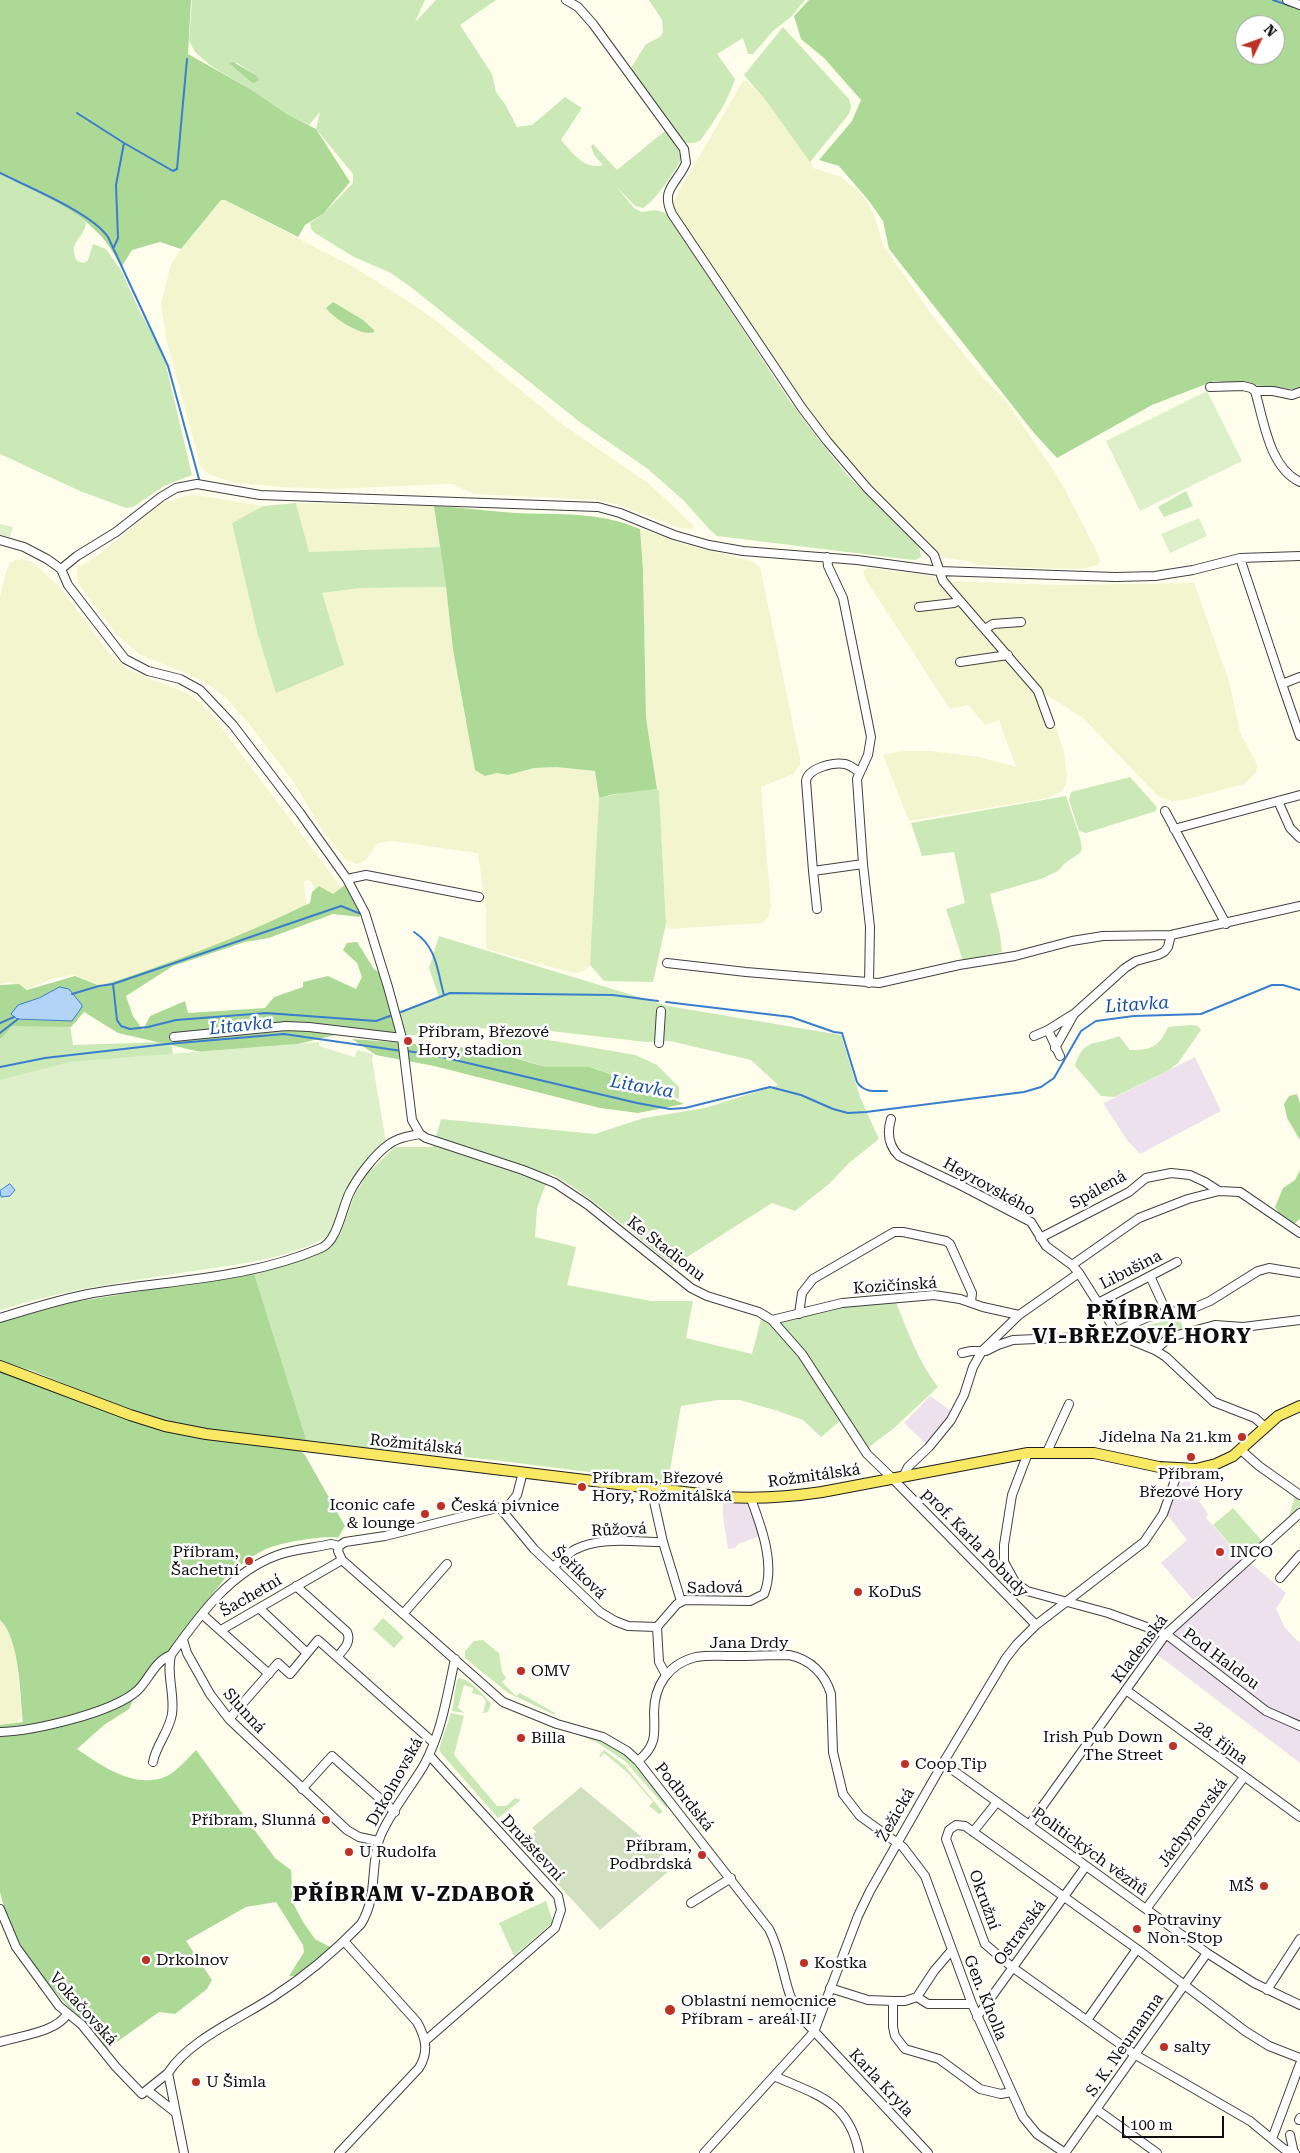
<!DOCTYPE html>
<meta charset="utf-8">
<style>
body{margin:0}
#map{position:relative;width:1300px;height:2153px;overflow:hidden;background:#fffeed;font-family:"Roboto Serif",serif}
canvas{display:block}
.north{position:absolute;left:1235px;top:15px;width:50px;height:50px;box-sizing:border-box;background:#fff;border:1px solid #9e9e9e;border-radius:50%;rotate:48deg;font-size:14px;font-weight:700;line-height:20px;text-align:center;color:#0d0d0d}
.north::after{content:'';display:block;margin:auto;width:18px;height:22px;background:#bd3225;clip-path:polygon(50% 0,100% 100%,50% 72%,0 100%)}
.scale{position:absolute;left:1122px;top:2116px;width:102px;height:22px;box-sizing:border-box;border:2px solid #0d0d0d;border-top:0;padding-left:6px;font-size:15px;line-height:18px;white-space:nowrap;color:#0d0d0d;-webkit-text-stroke:4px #fff;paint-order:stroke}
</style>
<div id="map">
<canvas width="1300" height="2153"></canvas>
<div class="north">N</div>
<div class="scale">100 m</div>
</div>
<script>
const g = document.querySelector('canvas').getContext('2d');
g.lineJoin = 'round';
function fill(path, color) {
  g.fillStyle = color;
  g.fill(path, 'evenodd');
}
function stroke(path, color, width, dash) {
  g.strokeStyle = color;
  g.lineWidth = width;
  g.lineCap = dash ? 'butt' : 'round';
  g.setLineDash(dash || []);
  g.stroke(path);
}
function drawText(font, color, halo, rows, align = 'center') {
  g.font = font + ' "Roboto Serif",serif';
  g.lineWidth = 5;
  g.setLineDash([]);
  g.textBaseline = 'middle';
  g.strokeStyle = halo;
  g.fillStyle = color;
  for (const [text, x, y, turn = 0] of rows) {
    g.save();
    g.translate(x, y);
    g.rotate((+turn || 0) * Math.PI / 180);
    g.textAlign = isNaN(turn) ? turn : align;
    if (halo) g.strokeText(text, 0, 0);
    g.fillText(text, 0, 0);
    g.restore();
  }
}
fill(new Path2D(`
 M1195 1057 1221 1111 1140 1154 1127 1140 1103 1103Z
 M930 1396 953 1412 927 1445 904 1423Z
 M1190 1476 1191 1489 1208 1514 1206 1518 1243 1560 1193 1600 1161 1563 1187 1540 1167 1515 1179 1486Z
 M723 1503 747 1504 760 1536 738 1544 735 1548 728 1549 723 1516Z
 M1249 1562 1286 1593 1276 1609 1285 1628 1300 1643V1763L1155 1653 1167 1636Z`), '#ece1ec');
fill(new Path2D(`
 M743 81H747L767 102 812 163 813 168 841 177 858 191 866 200 875 217 883 245 932 315 980 374 1005 400 1050 465 1063 486 1098 554 1100 560 1098 565 1081 569 1036 568 978 565 967 561 942 557 875 494 821 431 674 213V203L678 193Z
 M221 200H225L357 269 412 304 439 323 562 424 649 484 689 521 694 526 693 529 679 528 620 505 596 500 473 494 453 484H447L334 489 280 487 231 482 209 474 200 465 197 453 166 338 161 304 171 264 186 243ZM363 320 374 330 371 334 357 330Z
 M197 495 263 506 232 523 257 632 277 693 322 593 361 588 446 587 453 650 465 718 485 776 497 773 508 775 534 768 556 767 595 771 599 802 592 951 590 965 584 971 576 973 566 971 486 949V911L478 853 392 841 378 843 366 860 357 864 346 860 324 833 295 784 250 725 226 698 204 681 141 655 118 636 78 583 77 568 97 556 161 504 185 496Z
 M296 503 434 506 440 547 309 552Z
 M640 529 687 545 752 561 760 567 800 758V765L793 774 761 787 771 907 768 918 762 923 669 929 666 924 659 791 657 789 646 718 643 569Z
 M22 559 32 562 59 586 107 651 126 669 189 694 208 710 338 883 341 889 338 895 321 898 311 882 308 880 304 881 306 903 303 909 215 948 99 986 93 987 83 978 73 975 54 978 29 989 9 982 0 984V598L5 575 10 563 15 560Z
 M867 568 933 576 1004 655 1047 709 1055 724 1064 753 1067 775 1066 784 1062 791 1048 798 909 821 883 755 904 751H929L980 757 1016 767 999 720 985 725 968 705 950 709 866 580 863 572Z
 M947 581 1062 585 1194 583 1229 681 1240 732 1258 766 1255 774 1244 784 1183 800 1173 801 1159 797 1083 718 1041 691 1034 678 991 633Z
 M0 1620 7 1628 15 1649 22 1715 17 1723 0 1725Z`), '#f3f5ce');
fill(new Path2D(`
 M192 0H425L415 22 436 0H496L460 25 492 74 496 92 505 104 517 127 532 125 565 97 582 108 561 140C573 153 584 170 603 165L594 155 591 146 593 144 617 170 665 131 681 154V158C678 169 653 203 643 208L635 206 616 186 634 208 642 212 655 210 666 213 789 400 819 440 849 477 919 546 921 557 915 560 904 559 717 536 710 530 684 501 648 469 581 423 412 288 391 273 354 257 315 233 311 229 310 223 323 214 353 183V174L316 129 320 112 309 125 287 114 252 90 211 66 195 52 189 41ZM230 63H237L256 75 251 82Z
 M649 0H805L791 17 774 30 753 54H748L743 38 717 54 735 79C728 101 714 122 700 141 696 142 689 145 685 142 674 137 640 81 631 68L646 44 660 37 663 32 662 20Z
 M783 27 849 99 851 107 849 114 810 162 767 102 744 75Z
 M0 174C28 188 65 200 86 223 84 240 67 241 77 261L84 263 88 260 93 244 106 249 121 270 141 314 163 352 192 475 164 486 133 507 126 508 80 491 0 454Z
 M1186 491 1193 506 1164 517 1158 507Z
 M296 503 309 552 440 547 446 587 361 588 322 593 344 665 276 693 257 632 232 523 263 506Z
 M1130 777 1157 807 1156 811 1086 833 1079 831 1069 800 1071 792Z
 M657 789 659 791 666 924 653 982 604 981 590 965 599 798 626 792Z
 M1066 796 1080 838 1082 849 1080 853 1065 863 1058 871 1041 879 990 894 1000 935 1002 952 963 961 946 909 965 903 954 852 922 856 911 823Z
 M439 936 668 1006 841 1035 860 1097 879 1139 849 1163 829 1184 795 1211 772 1203 673 1266C633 1234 594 1198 550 1173L537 1208 535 1237 576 1247 567 1285 651 1301H693L686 1338 752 1354 762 1315 796 1346 841 1420 821 1437 803 1420 778 1411 740 1400H718L681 1406 668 1482 494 1460 307 1442 254 1273 327 1251 340 1235 354 1196 368 1173 395 1147H433L441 1119 595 1134 644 1118 705 1108 778 1085 751 1060 670 1041 646 1042 533 1029 462 1028 423 1035H403L397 1014 439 997 429 968Z
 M11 1024 70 1025 73 1045 165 1042 172 1047 173 1057 0 1188V1041Z
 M1191 1025 1198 1026 1201 1030 1178 1063 1169 1070 1114 1097 1101 1096 1075 1066C1083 1038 1094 1046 1119 1036L1130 1050C1153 1050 1158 1047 1168 1027Z
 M505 1034 555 1041 635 1055 657 1065 679 1087V1099L591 1067H546L497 1052 499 1039Z
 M896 1302C908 1332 918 1361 938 1387L893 1429 865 1450 774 1320 842 1303Z
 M1180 1317 1183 1330 1148 1343 1123 1332Z
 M1295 1495 1300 1499V1509L1288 1520Z
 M1233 1508 1263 1542 1243 1559 1213 1525Z
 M383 1618 404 1637 394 1648 373 1629Z
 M483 1640 499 1653 502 1672 506 1678 502 1682 516 1696 520 1693 555 1713V1715L508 1693 465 1658V1651L474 1641Z
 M460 1678C472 1681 483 1694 491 1704L488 1712 483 1713 486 1701 482 1696 472 1693 473 1688 464 1685 458 1708 465 1713 452 1711 457 1680Z
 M451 1713 464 1716 454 1755 497 1806H506L515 1798 521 1800 498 1818 441 1753 439 1749Z
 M570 1731 602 1741 617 1748 629 1757 667 1804V1809L625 1761 596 1742 570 1732Z
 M604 1750 624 1765 663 1812 659 1814 649 1806 653 1802 628 1773 604 1753 601 1757 599 1756Z
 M546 1901 553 1922 514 1956 499 1923Z`), '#cae9b7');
fill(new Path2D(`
 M0 0H191L188 54 252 90 287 114 316 129 350 182 323 214 305 225 298 237 225 200H221L181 249 160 242 132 250 122 266C114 255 108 243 99 234 72 205 35 191 0 174Z
 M809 0H1300V390L1214 381 1152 405 1057 458 1034 433 889 249 883 221 869 201 839 166 819 160 852 121 861 100 824 58 801 39 794 16ZM1245 25H1275V55H1245Z
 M233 62 256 75 259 80 254 83 251 82 229 63Z
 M333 302 363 320 374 330V332C363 338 332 317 326 308Z
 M434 506C461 507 488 511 515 513 559 515 598 511 640 529L643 569 646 718 657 789 614 794 599 798 595 771 556 767 534 768 508 775 497 773 485 776 475 770 453 650 446 587Z
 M346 884 366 908 359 917 333 914 269 938 245 942 173 966 126 996 133 1016 143 1030 150 1016 185 1001 188 1013 265 1008 274 997 303 987V982L328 976 356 989 362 977 357 963 343 950 347 943 357 942 374 969 384 976 401 1033 351 1031 282 1048 205 1053 118 1033 84 1012 71 1027 12 1026 0 1040V985L19 984 27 990 75 976 100 986C172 963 242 936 310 903L312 892 319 886 333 894ZM60 987 40 1020 17 1019 18 1005 39 998Z
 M352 1039 497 1050V1053L546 1067H590L644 1086 684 1104 638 1113 600 1108 434 1066 376 1055Z
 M1297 1094 1300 1103V1140L1287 1118 1284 1104 1289 1096Z
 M1300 1170V1219L1294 1224 1280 1215 1275 1207 1283 1188 1295 1180Z
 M254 1273 307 1442 170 1424 138 1414 33 1371 0 1361V1322L74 1302Z
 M0 1370 132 1419 298 1449 305 1455 345 1526 338 1538C323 1535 278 1543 264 1550 250 1557 237 1567 225 1578L138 1690 129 1709 104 1725 77 1749C102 1766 135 1790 167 1776 177 1771 188 1758 196 1750L275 1858 291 1870 293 1903 303 1922 315 1939 332 1948 299 1976H289L304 1952 303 1945 276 1902 246 1907 186 1941 212 1980 207 1989 175 2014 159 2012 107 2049 83 2020 71 2010 33 1966 8 1923 0 1892V1725L23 1722C20 1696 20 1638 0 1620Z`), '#acda96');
fill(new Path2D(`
 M581 1787 676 1865 600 1930 518 1841 522 1837 528 1843 535 1837 533 1834 536 1832 532 1828Z`), '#d1e0bf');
fill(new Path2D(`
 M1207 391 1242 461 1140 511 1106 441Z
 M1199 518 1207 536 1170 553 1161 534Z
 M0 524 13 527 10 537 0 535Z
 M319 1042V1046L355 1057 357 1050 373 1054 372 1060 386 1142C371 1157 357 1173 347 1192 340 1207 337 1226 325 1238 284 1260 238 1264 193 1271 129 1281 62 1290 0 1310V1080L69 1062Z`), '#ddf0c9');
const water = new Path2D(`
 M60 987 69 989 82 1005V1007L72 1021 17 1019 11 1014 18 1005 39 998Z
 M10 1184 15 1190 10 1196 1 1197 0 1191Z`);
fill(water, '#b2d4f6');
stroke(water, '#397ecd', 1);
stroke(new Path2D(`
 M1273 0 1294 7
 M77 113 124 143
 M0 173C28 187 92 213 108 237L168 366 199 479
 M114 247 118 238 116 185 124 143 173 171 177 169 187 59
 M414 932C437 947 437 970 444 995
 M113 984 341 906 361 914
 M72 994 99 986 113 984 117 1020 121 1026 130 1029 148 1027 176 1020 266 1013 376 1021 390 1016
 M666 1002 791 1017 834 1032 842 1033 857 1082C864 1093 875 1091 887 1091
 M401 1012 450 993 613 995 658 1001
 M0 1023 14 1017
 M0 1033 18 1019
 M407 1051 438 1056 637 1103 670 1109 685 1108 770 1087 801 1095 833 1109 848 1113 866 1112 1024 1092 1041 1087 1054 1078 1081 1031 1096 1021 1134 1016 1201 1014 1272 985H1283L1300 990
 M0 1067 45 1058 167 1044 284 1034 402 1051`), '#397ecd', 2);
const minor = new Path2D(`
 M566 0 578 7 593 24 684 149 686 163C677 184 660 189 672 214L802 408 827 441 868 489 934 555 943 581 949 588 1038 691 1050 724
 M1287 0 1300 5
 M1210 387 1243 386 1251 388 1255 391H1273L1292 395 1300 392
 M1255 391C1264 421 1269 467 1300 482
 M0 540 24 547 47 559 61 569 68 585 125 659 148 671 180 679 200 690 233 725 300 813 347 879 365 913 388 987 402 1038 412 1120 420 1134 426 1138 523 1170 555 1183 588 1205 691 1288 707 1296 759 1312 772 1320 802 1354 867 1454 893 1479 1036 1625
 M827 557 828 566 843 598 871 737 868 755 857 779 863 864 870 927 869 983
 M1240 558 1282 684
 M61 569 77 556 116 532 161 497 176 488 197 484 260 495 598 507 620 513 674 535 709 545 743 551 857 560 939 571 1115 577 1155 576 1193 570 1240 558 1300 556
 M919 607 954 603 959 600
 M985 629 993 624 1021 622
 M960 662 1008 655
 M1300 677 1282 684 1300 736
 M859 772C855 769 850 765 845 764 833 762 808 768 806 781L813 871 863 864
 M1278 801 1290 828 1300 838
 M1165 811 1226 924
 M1174 829 1300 795
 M813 871 817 909
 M347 879 366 875 479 897
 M667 963 746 972 879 983 959 965 1015 956 1072 941 1103 936 1171 935 1300 906
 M1048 1030 1060 1056
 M1034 1036 1048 1030 1072 1015
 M174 1037 286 1026 309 1027 402 1038
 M659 1043 661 1011
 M1055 1048 1074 1014 1125 968 1136 961 1158 955 1164 952 1168 947 1171 935
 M891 1119C887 1132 888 1145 899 1156L962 1186 1031 1222 1046 1246 1072 1265 1079 1273 1118 1335 1155 1350 1166 1357 1214 1402 1255 1418 1265 1427
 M1040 1238 1129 1192 1146 1178 1171 1173 1190 1175 1205 1182 1219 1191
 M1072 1265 1139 1218 1188 1199 1219 1191 1240 1192 1300 1233
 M1150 1276 1167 1313
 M1098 1303 1177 1262
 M799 1314 802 1293 813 1279 894 1232H903L946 1241 950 1244 972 1293 971 1302
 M0 1318C29 1309 58 1300 88 1294 166 1280 247 1280 321 1248 338 1241 342 1207 350 1192 357 1178 375 1154 388 1145 397 1138 409 1136 420 1134
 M772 1320 842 1303 934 1295 960 1299 983 1307 1019 1315
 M1155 1350 1170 1337 1215 1325 1243 1327 1300 1320
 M962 1353 971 1351H986L998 1345 1013 1340 1106 1336 1148 1317 1196 1307 1210 1301 1258 1271 1269 1268 1300 1273
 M1241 1450 1259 1466 1300 1495
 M1047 1452 1069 1404
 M1028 1453 1012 1495 1004 1545V1562L1015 1582 1027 1591 1108 1613 1166 1634 1266 1711 1300 1726
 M903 1477 908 1467 929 1447 951 1420 964 1395 973 1367 982 1351 1019 1315 1079 1273
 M651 1488 663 1542 681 1601
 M500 1508 534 1549 600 1612 615 1621 628 1626 657 1627
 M339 1546 338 1551 342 1560 503 1702 557 1724 603 1737 627 1751 638 1761 769 1929C784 1958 783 1988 799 2015L928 2153
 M339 1546 345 1542 385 1536 509 1505 517 1495 523 1472
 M553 1567C560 1561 567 1555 574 1550 600 1536 635 1542 663 1542
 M1280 1578 1300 1555
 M296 1586 347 1632C352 1642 343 1650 337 1657
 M259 1608 307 1653
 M202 1614 269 1674
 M403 1614 447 1564
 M221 1630 342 1560
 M183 1640 187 1653 210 1694 229 1719 347 1830 359 1837 378 1841
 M666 1675 659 1662 657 1627 677 1604 685 1600 750 1601 764 1594C776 1565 761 1526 751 1499
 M1126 1690 1300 1817
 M229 1719 278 1663 290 1674 318 1640 434 1743
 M0 1732C33 1731 113 1713 138 1690 149 1679 155 1661 171 1655
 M638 1761C656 1746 655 1736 654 1713 654 1686 668 1664 696 1657 708 1655 722 1656 735 1656 753 1656 771 1655 789 1655 810 1659 825 1674 831 1694L833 1752 843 1794 860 1816 903 1847 925 1876 972 2004 1023 2117 1037 2134 1065 2153
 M153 1762C156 1745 169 1732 172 1714 175 1694 166 1674 171 1655 199 1616 230 1572 278 1555 294 1549 314 1548 331 1544L339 1546
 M943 1763 1207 1953 1254 1983 1300 2005
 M302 1789 332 1756 395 1812
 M1029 1825 1166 1634 1300 1513
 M973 1832 997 1802
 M691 1903 731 1878
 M0 1909 16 1947 59 2006 82 2025 116 2067 142 2094 168 2073
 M1146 1909 1244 1777
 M830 1988 868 2000 893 2001
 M1267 1990 1300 1939
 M917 1997 934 1971 951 1951
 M972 2004H928L917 1997 905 2001H893V2027L895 2036 905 2049 939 2059 980 2089 1001 2094 1011 2092
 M795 2006C803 2012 815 2013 823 2007
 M977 2017 1086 1866
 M1087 2020 1137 1949
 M425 2041 555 1928 561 1910 558 1896 429 1755
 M0 2042C19 2036 57 2032 67 2014
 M774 2076C817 2095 849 2101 859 2153
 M147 2090 175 2112
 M1096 2109 1157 2153
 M1299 2120 1300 2118
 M1290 2135 1294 2153
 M1272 2139 1300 2064
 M184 2153 168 2073C189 2040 241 2018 273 1997 304 1977 335 1951 361 1924 378 1896 370 1869 379 1840 386 1818 412 1786 424 1765 442 1732 447 1695 455 1659
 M339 2153 419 2068C429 2052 426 2038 417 2022L344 1941
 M704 2153 814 2032 858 1916 870 1891 943 1763 1006 1658 1017 1644 1036 1625 1144 1542 1163 1514 1179 1469
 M1065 2153 1207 1953
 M1295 2153 1284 2149 1250 2121 1134 2054 1012 1967 985 1944 946 1839 949 1830 956 1825 965 1826 1137 1949 1245 2031 1269 2046 1300 2058`);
const major = new Path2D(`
 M0 1366 130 1415 165 1426 206 1434 725 1497C758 1499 789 1497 822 1492L1028 1453H1094L1159 1467 1196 1469 1216 1464 1233 1456 1278 1416 1300 1406`);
stroke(minor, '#404040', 10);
stroke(major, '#1e1e1e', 12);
stroke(minor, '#fff', 8);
stroke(major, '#f8e864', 10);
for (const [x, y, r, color] of [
 [408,1041,5,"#bd3225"],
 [1242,1437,5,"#bd3225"],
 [1191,1457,5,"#bd3225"],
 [582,1487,5,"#bd3225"],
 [441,1506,5,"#bd3225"],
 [425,1514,5,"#bd3225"],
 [1220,1552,5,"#bd3225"],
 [249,1561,5,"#bd3225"],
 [858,1592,5,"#bd3225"],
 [521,1671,5,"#bd3225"],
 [521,1738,5,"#bd3225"],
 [1173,1746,5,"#bd3225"],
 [905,1764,5,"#bd3225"],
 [326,1820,5,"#bd3225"],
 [349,1852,5,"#bd3225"],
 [702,1855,5,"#bd3225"],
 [1264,1886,5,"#bd3225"],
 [1137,1929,5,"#bd3225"],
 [146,1960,5,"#bd3225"],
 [804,1963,5,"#bd3225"],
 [670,2010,6,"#bd3225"],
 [1164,2047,5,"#bd3225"],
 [196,2082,5,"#bd3225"]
]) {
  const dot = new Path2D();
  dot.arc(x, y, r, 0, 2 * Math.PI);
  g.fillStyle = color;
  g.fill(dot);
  stroke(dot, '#fff', 2);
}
drawText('16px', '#0d0d0d', '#fff', [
 ["Příbram, Březové",418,1032],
 ["Hory, stadion",418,1050],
 ["Jídelna Na 21.km",1232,1437,"right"],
 ["Příbram,",1191,1474,"center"],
 ["Březové Hory",1191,1492,"center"],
 ["Příbram, Březové",592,1478],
 ["Hory, Rožmitálská",592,1496],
 ["Iconic cafe",415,1505,"right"],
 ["& lounge",415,1523,"right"],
 ["Česká pivnice",451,1506],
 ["Příbram,",239,1552,"right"],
 ["Šachetní",239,1570,"right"],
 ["INCO",1230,1552],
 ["KoDuS",868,1592],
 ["OMV",531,1671],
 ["Irish Pub Down",1163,1737,"right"],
 ["The Street",1163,1755,"right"],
 ["Billa",531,1738],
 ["Coop Tip",915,1764],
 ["Příbram, Slunná",316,1820,"right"],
 ["Příbram,",692,1846,"right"],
 ["Podbrdská",692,1864,"right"],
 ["U Rudolfa",359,1852],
 ["MŠ",1254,1886,"right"],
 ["Potraviny",1147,1920],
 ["Non-Stop",1147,1938],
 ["Drkolnov",156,1960],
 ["Kostka",814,1963],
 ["Oblastní nemocnice",681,2001],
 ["Příbram - areál II",681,2019],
 ["salty",1174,2047],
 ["U Šimla",206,2082]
], 'left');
drawText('16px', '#0d0d0d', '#fff', [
 ["Heyrovského",989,1187,29],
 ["Spálená",1098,1190,-29],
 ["Ke Stadionu",666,1249,38],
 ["Libušina",1131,1270,-27],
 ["Kozičínská",895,1286,-4],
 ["Rožmitálská",416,1445,6],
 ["Rožmitálská",814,1476,-8],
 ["Růžová",619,1530,-3],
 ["prof. Karla Pobudy",975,1543,46],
 ["Šeříková",579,1573,44],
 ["Sadová",715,1588,-1],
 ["Šachetní",251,1596,-30],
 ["Jana Drdy",749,1643],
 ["Kladenská",1140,1649,-53],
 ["Pod Haldou",1221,1659,37],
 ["Slunná",244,1711,48],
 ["28. října",1221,1743,36],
 ["Drkolnovská",395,1782,-61],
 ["Podbrdská",684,1797,51],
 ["Žežická",896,1815,-60],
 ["Jáchymovská",1193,1823,-54],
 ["Družstevní",532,1848,47],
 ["Politických vězňů",1090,1852,36],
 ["Okružní",984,1900,70],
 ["Ostravská",1020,1933,-54],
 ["Gen. Kholla",985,1998,68],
 ["Vokačovská",83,2009,48],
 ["S. K. Neumanna",1125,2045,-55],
 ["Karla Kryla",881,2083,47]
]);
drawText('italic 18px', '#17519f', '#fff', [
 ["Litavka",1137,1005,-4],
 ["Litavka",241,1026,-6],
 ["Litavka",642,1087,10]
]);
g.letterSpacing = '1px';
drawText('bold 21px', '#0d0d0d', '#fff', [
 ["PŘÍBRAM",1142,1313],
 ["VI-BŘEZOVÉ HORY",1142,1337],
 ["PŘÍBRAM V-ZDABOŘ",414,1895]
]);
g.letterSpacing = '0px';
</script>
